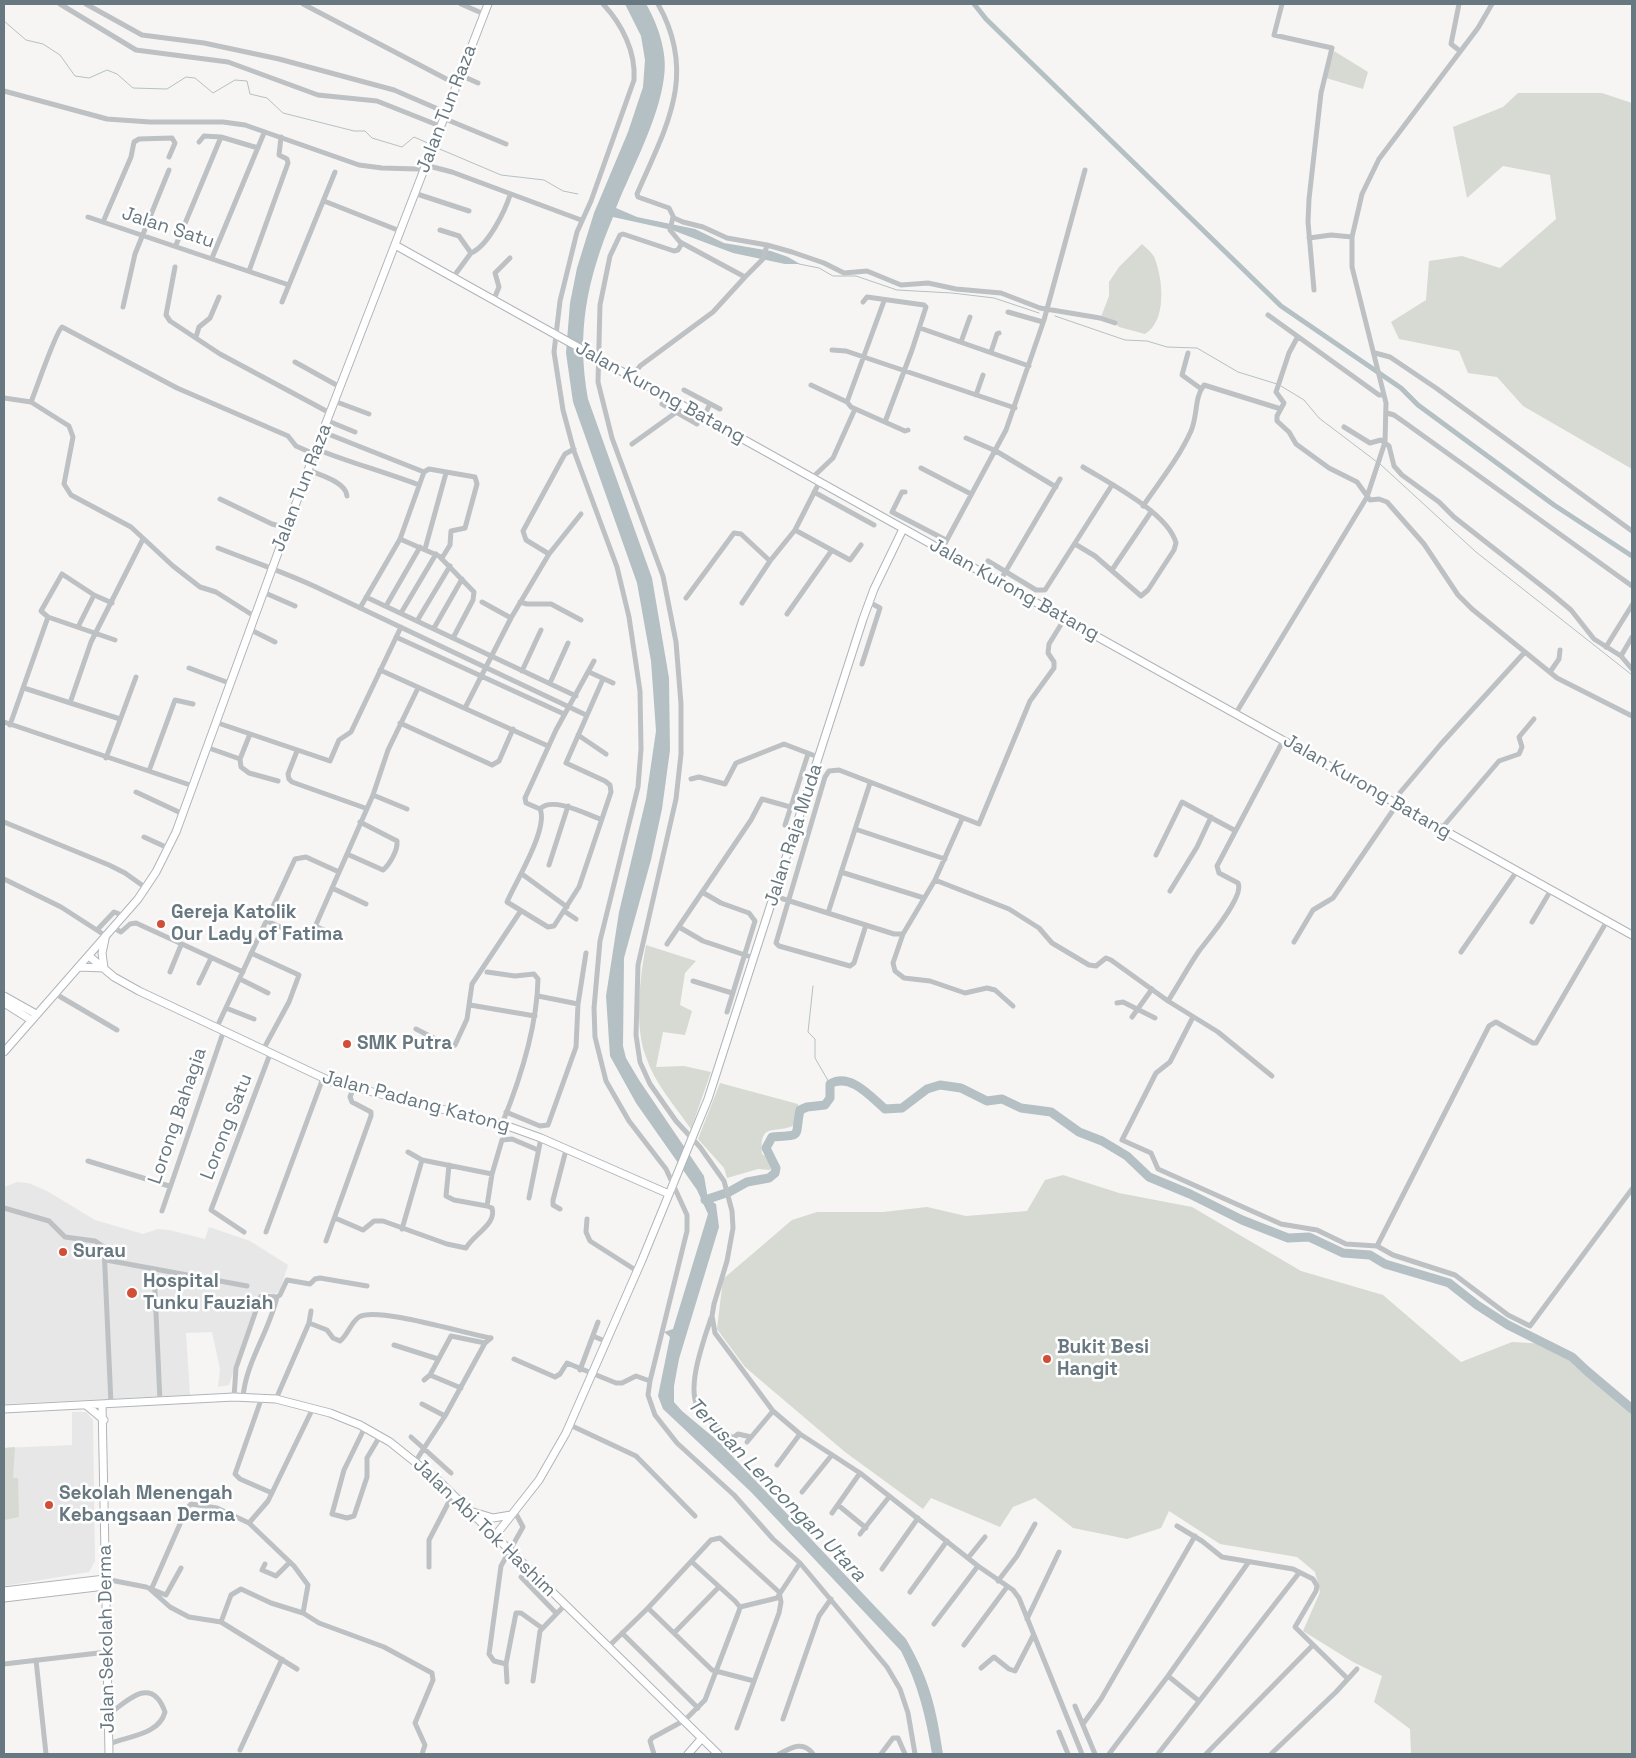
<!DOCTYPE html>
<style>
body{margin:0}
#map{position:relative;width:1636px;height:1758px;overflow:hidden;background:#f6f5f3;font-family:"Space Grotesk",sans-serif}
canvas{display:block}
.frame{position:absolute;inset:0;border:5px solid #687881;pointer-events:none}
</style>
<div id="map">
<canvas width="1636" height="1758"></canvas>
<div class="frame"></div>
</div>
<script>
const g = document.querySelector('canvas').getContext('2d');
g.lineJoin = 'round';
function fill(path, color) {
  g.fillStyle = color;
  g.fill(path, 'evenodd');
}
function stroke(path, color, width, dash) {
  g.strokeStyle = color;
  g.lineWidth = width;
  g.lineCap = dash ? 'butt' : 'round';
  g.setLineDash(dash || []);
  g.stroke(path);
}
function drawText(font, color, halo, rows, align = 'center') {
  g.font = font + ' "Space Grotesk",sans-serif';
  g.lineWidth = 5;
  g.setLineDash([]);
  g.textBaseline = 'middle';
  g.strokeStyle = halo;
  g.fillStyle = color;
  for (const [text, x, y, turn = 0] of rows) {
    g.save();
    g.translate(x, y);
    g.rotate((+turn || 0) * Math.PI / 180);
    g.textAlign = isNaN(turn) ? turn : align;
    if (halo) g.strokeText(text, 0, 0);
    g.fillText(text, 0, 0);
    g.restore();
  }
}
fill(new Path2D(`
 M17 1182 28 1183 47 1191 95 1220 143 1234 158 1229 169 1230 205 1239 209 1227 250 1241 288 1265 280 1290 275 1294 260 1292 229 1385 218 1387 220 1369 212 1332 186 1333 190 1395 4 1404V1187Z
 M72 1412H86L93 1420 95 1561 89 1572 4 1586V1448L72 1445Z`), '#e6e7e6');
fill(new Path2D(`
 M1334 51 1368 72 1363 89 1326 78Z
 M1518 93H1602L1632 103V469L1523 406 1497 377 1468 373 1459 351 1399 339 1391 322 1426 300 1429 261 1462 256 1500 268 1556 219 1550 175 1503 166 1467 198 1453 127 1503 107Z
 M1142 244C1146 248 1153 253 1155 259 1163 280 1167 321 1145 334L1119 327 1113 321 1101 317 1109 296V282L1119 267Z
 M646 945 696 961 685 973 680 1005 692 1011 685 1035 663 1032 656 1067 684 1066 711 1072 691 1129C675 1106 655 1084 646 1057 634 1026 640 977 646 945Z
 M720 1083 798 1104 796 1124C777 1136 759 1119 762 1154L775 1163 770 1170 758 1169 727 1178 724 1168 698 1139Z
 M1063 1175 1119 1193 1192 1207 1301 1271 1383 1295 1461 1362 1512 1342 1548 1344 1572 1354 1609 1387 1632 1412V1754H1411L1410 1729 1374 1702 1382 1676 1353 1662 1303 1631 1320 1592 1315 1572 1297 1557 1220 1544 1169 1511 1161 1528 1127 1539 1073 1528 1035 1498 1013 1507 1000 1527 931 1498 923 1509 845 1452 745 1367 717 1329 723 1279 792 1220 817 1212H883L927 1207 966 1216 1027 1211 1045 1180Z
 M15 1447 13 1478H18L19 1517 4 1520V1448Z`), '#d6dad2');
fill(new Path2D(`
 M625 4H646C658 24 668 54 664 77 659 119 632 168 616 208L637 217 695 229 724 243 771 251 788 257 800 264H785L733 253 672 230 613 217C587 280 576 331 588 399L652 578 669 678 670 750 662 809 651 860 624 958 623 1046 626 1058 639 1080 704 1176 708 1199 716 1204 719 1227 679 1359 674 1386V1402L682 1411 718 1441 906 1639C930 1681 936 1707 943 1754H932C926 1717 918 1684 901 1651L751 1492 663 1409 658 1396 670 1337 664 1332 673 1329 708 1214 697 1190 636 1103 610 1056 606 996 619 912 646 799 656 731 651 661 637 583 573 402 566 353 570 303 577 268 594 213 628 132 643 87 645 60 641 36Z`), '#b4c0c3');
stroke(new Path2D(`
 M4 21 26 40 43 44 60 55 75 76 89 78 107 70 117 74 133 88 167 89 186 77 195 78 213 93 235 80 247 81 250 94 267 98 283 113 354 131H365L372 138 402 147 414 137 430 144
 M435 147 501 175 544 180 563 191 578 194
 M799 264 819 268 833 276H856L897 290 952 293 994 298 1039 313
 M1055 316 1125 340 1147 341 1167 347 1197 348 1238 372 1277 384
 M1281 386 1304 400 1319 418 1377 462
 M1380 464 1476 552 1632 675
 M813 986 808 1032 815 1039V1058L830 1084`), '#b4c0c3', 1);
stroke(new Path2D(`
 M974 4 986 19 1281 306 1401 388 1418 405 1554 505 1632 556`), '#b4c0c3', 5);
stroke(new Path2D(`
 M705 1200 729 1192 747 1182 769 1178 775 1173 776 1168 766 1148 772 1137C804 1135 794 1138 800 1110L807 1107 825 1105 830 1098V1084C850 1072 871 1097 885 1109L902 1108 927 1089 940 1085 961 1088 987 1101 1002 1099 1021 1108 1051 1112 1079 1132 1102 1141 1127 1156 1149 1177 1190 1194 1242 1220 1288 1238 1309 1237 1343 1253 1370 1255 1385 1264 1449 1283 1477 1305 1508 1325 1572 1357 1587 1371 1632 1409`), '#b4c0c3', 9);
const secondary = new Path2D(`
 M395 245 1632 935
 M89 956 114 977 139 991 332 1082 502 1124 541 1138 669 1194
 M79 967 104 968
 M104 968 102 953 105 939
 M4 996 36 1014
 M4 1003 31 1020
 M4 1052 138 899 156 872 176 832 314 454 488 4
 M102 1404 109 1754
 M86 1405 104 1420
 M4 1409 234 1397 276 1399 330 1413 360 1425 390 1442 440 1482 718 1754
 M473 1512 493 1518 511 1515
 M495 1536 539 1480 566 1433 642 1260 708 1099 863 619 874 589 903 529
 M4 1591 105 1579
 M4 1598 105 1586
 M688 1754 702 1738`);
stroke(secondary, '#b0b5b9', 9);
stroke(new Path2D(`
 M60 4 136 50 228 62 318 95 377 101 440 126
 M86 4 142 35 204 43 279 59 394 90 445 112
 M303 4 456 84
 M461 4 484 14
 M603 4C622 24 636 52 634 80L591 201 577 232 560 301 554 352 563 410 574 451 617 567 629 617 640 691 641 749 638 787 600 941 594 1008 595 1037 606 1081 629 1121 666 1169 687 1215V1231L650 1381 648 1395 655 1415 677 1443 734 1495 773 1539 800 1563 887 1667 900 1689 908 1713 915 1754
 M658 4C698 75 666 127 637 194L638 197 669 208 674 218 683 222 703 227 727 238 767 245 792 252 824 263 844 273 867 271 901 285 928 283 956 289 1001 293 1040 308 1100 318 1115 323
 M1282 4 1274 35 1332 48 1321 93 1309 199 1308 222 1314 290
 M1459 4 1451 44 1460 51
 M460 75 478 83
 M4 91 107 119 150 122H223L245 125 359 165 382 168 418 169 425 165 452 172 581 220
 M443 118 506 144
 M199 142 204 136 221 137 258 148
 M414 193 469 211
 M324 201 400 231
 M88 217 289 285
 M103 222 131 157 134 142 139 139 172 138 175 143 169 157
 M440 230 459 236 471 253 454 276
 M1309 238 1331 235 1352 237
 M682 243 678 250 674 251 623 234 620 235 610 256 600 305 598 382 612 438 663 576 676 642 681 704V754L676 799 638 965 636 1035 640 1062 650 1084 676 1121 700 1147 724 1181 732 1211 733 1228 727 1261 714 1304 712 1316 715 1333 773 1411 800 1434 860 1473 978 1566 1013 1590 1019 1598 1082 1754
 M176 245 221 137
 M471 253C488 246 505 211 510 195
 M212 258 264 133
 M175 267 166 315 170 321 220 354 330 413
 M249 271 288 163 287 159 279 155 281 137
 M745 277 763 259 767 245
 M494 299 499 287 495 273 510 258
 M282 302 335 172
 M863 302 867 297 924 305 926 307 912 350 885 422
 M123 307 135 254 169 170
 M1008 312 1043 322
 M1268 315 1379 395H1384
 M920 328 1029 366
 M196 337 199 327 210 318 219 297
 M1297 338 1289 353 1276 392 1284 403 1277 416V421L1289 432 1296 444 1329 468 1357 482 1370 500 1379 499 1387 502 1424 544 1458 595 1472 609 1557 678 1632 716
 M961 342 970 317
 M832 350 846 351 1015 408
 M991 352 997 334 999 333
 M1188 353 1182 375 1200 388
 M1375 353 1390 357 1436 388 1632 531
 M295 362 340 387
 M632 377 640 366 713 312 745 277 680 242 670 230 673 217
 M811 385 847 402 851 407 905 431 908 430
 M684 390 720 409
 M976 395 983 375
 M4 398 31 402 69 426 73 437 64 484 71 495 131 527 173 566 200 587 216 592 254 616
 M334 401 369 414
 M31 402C36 390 56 331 62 327L177 388 288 436 296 446 314 454
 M847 402 884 301
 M662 404 697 424
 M1387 413 1394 415 1404 422 1632 586
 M704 416 710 404
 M328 421 355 432
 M1344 427 1370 443 1381 440 1389 446 1394 466 1402 475 1439 502 1454 517 1552 594 1571 610 1594 639 1621 656 1632 669
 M323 432 424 472 429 469 475 477 477 484 465 528 451 531 450 545 442 558
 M966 438 996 451 1056 487
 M632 444 685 406
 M316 449C351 463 385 472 419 485
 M921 468 971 494
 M308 470C320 475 346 482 347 496
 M813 477 833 458 855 409
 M814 492 874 525
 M905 492H902L892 512 946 540
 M220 499 272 524 287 528
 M1143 506C1160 481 1179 458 1191 431 1198 415 1194 398 1204 385L1281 409
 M795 530 850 560 861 545
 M400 539 439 556 474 592 473 600 453 638
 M1075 544 1095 556 1141 596 1148 590 1174 550 1176 543C1168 513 1109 483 1083 467
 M218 548C251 561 284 572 316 587L586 715
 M425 549 446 473
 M942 549 1006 430 1044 320 1085 170
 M549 554 581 514
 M988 561 1036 590H1045L1112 485
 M1112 570 1151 512
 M1000 581 1060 479
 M263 592 295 606
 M366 597 576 696
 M686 598 734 533 741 534 770 561
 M482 602 511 618
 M520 602 527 604H551L581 620
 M112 603 94 595 62 574 41 611 48 617 115 640
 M742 603 770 561 795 530 820 481
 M386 606 420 547
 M360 608 400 539 424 472
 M401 613 436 554
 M787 614 832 550
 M417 621 450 566
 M78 627 94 595
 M434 628 462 579
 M249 629 275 642
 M396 637 564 714
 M1606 647 1632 605
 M1621 656 1632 637
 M594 661 556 730 525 798 526 803 540 809C549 828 515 883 507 902L548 927 554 926 579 887 611 792 610 785 605 781 566 763 603 679
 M862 664 880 608 869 602
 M189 668 229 683
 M380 670 548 746
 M522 671 541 630
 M589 672 613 683
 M1550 672 1559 659 1560 650
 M550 683 568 643
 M24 688 120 719
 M70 703 91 642 143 539
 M465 708 511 618 549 554 526 540 523 531 561 461 565 454 574 449
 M1236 713 1367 497 1385 442 1386 403 1352 267V237L1362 194 1379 159 1478 28 1492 4
 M4 722 193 786
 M215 722 330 761 339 740 351 732 401 627
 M400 723 492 765 499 761 513 729
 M10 725 48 617
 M250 734 240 759 241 767 249 773 278 781
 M578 735 606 754
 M206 747 240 759
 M297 751 288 774 289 779 292 782 365 808
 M106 758 136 677
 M149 771 175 700 193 704
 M691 779 699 777 725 784 736 763 784 744 818 757
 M136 792 183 814
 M373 795 407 809
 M1393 801 1441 744 1524 653
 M540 809C552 796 586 814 600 819
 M4 822 109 865 125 873 146 888
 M785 825 808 754
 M855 829 945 859
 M1441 829 1499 761 1519 754 1522 747 1519 737 1534 719
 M144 837 168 848
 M347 854 383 870C390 864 398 850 397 841L360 822
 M1156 855 1182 802 1234 830
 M549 865 568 806
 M841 872 924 898
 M522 874 567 907
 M4 879 61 907 106 936
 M935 880 1009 909 1039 928 1052 943 1089 965 1096 966 1106 958 1111 960 1168 1001 1218 1032 1272 1076
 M332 888 366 904
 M1170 891 1197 847 1211 817
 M702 892 721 903 749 913 755 921 727 1012
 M774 896 894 934H903L935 880 962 819
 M564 911 576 919
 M828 913 870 783
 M267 921 304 938 311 936 373 795 388 750 418 688
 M1532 922 1551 890
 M866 925 854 963 850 966 779 946 776 943 825 777 829 771 839 770 979 824 1030 701 1054 668V662L1048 653 1049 644 1065 618
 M315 926 335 935
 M679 927 703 941 754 958
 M114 928 121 932 130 924 136 923 243 972
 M97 930 114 912 124 916
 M903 934 893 963 895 971 904 978 930 981 965 993 987 988 995 990 1013 1006
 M1294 942 1313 910 1333 898 1398 803
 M667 944 751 820 762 799 801 810
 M1461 952 1517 871
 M251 953 299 975 289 1002 263 1050
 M170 972 181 945
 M487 972 515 976 534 974 538 979C537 1027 520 1080 502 1124
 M240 979 268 993
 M693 981 732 993
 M199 983 211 958
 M54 993 117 1030
 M1168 1001C1179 984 1188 967 1199 951 1208 939 1245 896 1238 883L1219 873 1217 866 1284 739
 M1117 1003 1123 1002 1155 1018
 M578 1004 586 953
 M470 1005 535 1016
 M226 1008 254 1019
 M1132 1017 1152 989
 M1193 1017 1170 1062 1156 1073 1122 1140 1151 1153 1158 1169 1281 1224 1317 1230 1346 1244 1377 1246 1489 1026 1496 1022 1533 1043H1536L1607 921
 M217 1027 295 859 306 857 339 872
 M416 1029 451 1047 455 1045 467 1019 472 984 520 912
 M506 1112 540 1126 548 1125 576 1047 578 1004 538 996
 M408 1152 422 1160 492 1174
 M88 1161 169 1186
 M449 1165 446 1196 454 1200 487 1206 492 1174 502 1140 512 1139 538 1150
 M529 1198 541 1138
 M4 1208 49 1221 65 1237 95 1241 104 1247 111 1404
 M560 1209 553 1205V1200L566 1150
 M162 1211 224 1030
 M335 1218 363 1230 374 1221H383L447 1244 466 1248C474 1234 497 1224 492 1208L487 1206
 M587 1219 586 1232 590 1241 637 1271
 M402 1229 422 1160
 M244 1232 211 1210 270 1054
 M266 1232 323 1078
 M326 1241 371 1116V1112L352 1102 350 1097 353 1089
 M1377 1246 1393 1255 1455 1275 1508 1315 1530 1326 1632 1189
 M106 1260 247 1286
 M154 1269 160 1401
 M711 1318C704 1340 685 1389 699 1410 707 1421 723 1430 733 1438L738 1434 751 1437
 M309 1323 327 1330 333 1338 340 1341C348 1335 351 1322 359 1317 377 1306 466 1334 491 1338
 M593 1336 607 1342
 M394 1345 438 1359
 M514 1359 555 1377 560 1374 567 1363 616 1383H622L636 1376 650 1381
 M580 1370 598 1322
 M430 1375 461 1388
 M424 1380 430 1375 451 1336 485 1343
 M234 1397 236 1368 261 1296 277 1297 280 1295 287 1280 310 1284 315 1279 320 1278 367 1286
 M243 1397C246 1362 269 1332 277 1297
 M262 1397 235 1474 240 1479 272 1493
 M276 1399 309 1323 311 1311
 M422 1404 445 1416
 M570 1425 636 1456 695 1516
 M365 1427 344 1470 332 1514 347 1518 354 1516 367 1477V1458L380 1436
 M411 1437 451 1473
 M747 1442 773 1411
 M415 1462 445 1416 485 1343 491 1338
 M777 1465 800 1434
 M802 1492 831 1456
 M838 1505 866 1528
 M832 1513 860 1473
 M249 1523 268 1501 313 1408
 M1177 1526 1202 1541 1222 1557 1293 1569 1313 1579 1317 1586 1316 1591 1295 1627 1348 1679
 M860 1534 889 1497
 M968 1558 985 1537
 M265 1564 262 1570 276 1576 290 1562
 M429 1567V1540L453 1494
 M882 1569 918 1518
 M521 1577 556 1613
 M105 1579 146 1587 166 1595 181 1568
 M998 1581 1017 1556 1035 1524
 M151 1590 187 1508 191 1504 217 1508 249 1523 294 1566 308 1585 303 1613
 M151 1590 170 1607 189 1617 221 1622 297 1669
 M910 1592 947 1541
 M740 1607 777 1598 800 1563
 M648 1608 712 1670 754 1681
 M1027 1619 1059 1552
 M221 1622 231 1595 241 1589 271 1603 303 1613 319 1623 384 1647 432 1673 433 1680 415 1723 425 1745 422 1754
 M934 1624 978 1566
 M622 1633 698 1708
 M674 1633 718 1588
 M964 1645 1007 1587
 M609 1646 648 1608 711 1540 720 1538 779 1592 781 1602 779 1613 737 1728
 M36 1660 46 1754
 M4 1664 107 1652
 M506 1664 494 1661 489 1654 501 1566 523 1527 515 1512
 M981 1668 994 1657 1009 1669 1015 1671 1033 1636
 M1168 1676 1199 1701
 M533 1681 540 1631 565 1605
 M507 1682 506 1664 516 1613H521L542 1628
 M1075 1706 1095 1754
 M108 1715C128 1700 152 1675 165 1712 159 1735 128 1736 109 1744
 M783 1719 819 1616 831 1599
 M1083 1724 1101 1699 1195 1536
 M1059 1732 1068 1754
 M240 1750 282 1659
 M654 1754 650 1741 652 1738 685 1720 705 1700 739 1611 740 1607 735 1601 692 1562
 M779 1754C791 1748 803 1740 813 1754
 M881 1754 893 1738H898L905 1754
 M1109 1754 1168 1676 1248 1563
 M1158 1754 1299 1573
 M1206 1754 1313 1645
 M1271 1754 1336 1692 1357 1669`), '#bdc1c4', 5);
stroke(secondary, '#fff', 7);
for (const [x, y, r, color] of [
 [161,924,5,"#d14e38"],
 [347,1044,5,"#d14e38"],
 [63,1252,5,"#d14e38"],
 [132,1293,6,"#d14e38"],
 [1047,1359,5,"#d14e38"],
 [49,1505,5,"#d14e38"]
]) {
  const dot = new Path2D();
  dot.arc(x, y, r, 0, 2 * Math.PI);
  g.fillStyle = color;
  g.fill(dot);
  stroke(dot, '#fff', 2);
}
drawText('19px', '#687881', '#fff', [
 ["Jalan Tun Raza",447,109,-69],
 ["Jalan Satu",168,228,18],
 ["Jalan Kurong Batang",660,393,29],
 ["Jalan Tun Raza",302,488,-69],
 ["Jalan Kurong Batang",1014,590,29],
 ["Jalan Kurong Batang",1367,787,30],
 ["Jalan Raja Muda",794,835,-72],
 ["Jalan Padang Katong",416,1102,15],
 ["Lorong Bahagia",178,1116,-71],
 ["Lorong Satu",227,1127,-69],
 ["Jalan Abi Tok Hashim",484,1528,44],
 ["Jalan Sekolah Derma",107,1639,-91]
]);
drawText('bold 19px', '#687881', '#fff', [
 ["Gereja Katolik",171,913],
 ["Our Lady of Fatima",171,935],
 ["SMK Putra",357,1044],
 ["Surau",73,1252],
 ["Hospital",143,1282],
 ["Tunku Fauziah",143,1304],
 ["Bukit Besi",1057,1348],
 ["Hangit",1057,1370],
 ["Sekolah Menengah",59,1494],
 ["Kebangsaan Derma",59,1516]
], 'left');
drawText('italic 20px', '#63787d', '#fff', [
 ["Terusan Lencongan Utara",776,1490,46]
]);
</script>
